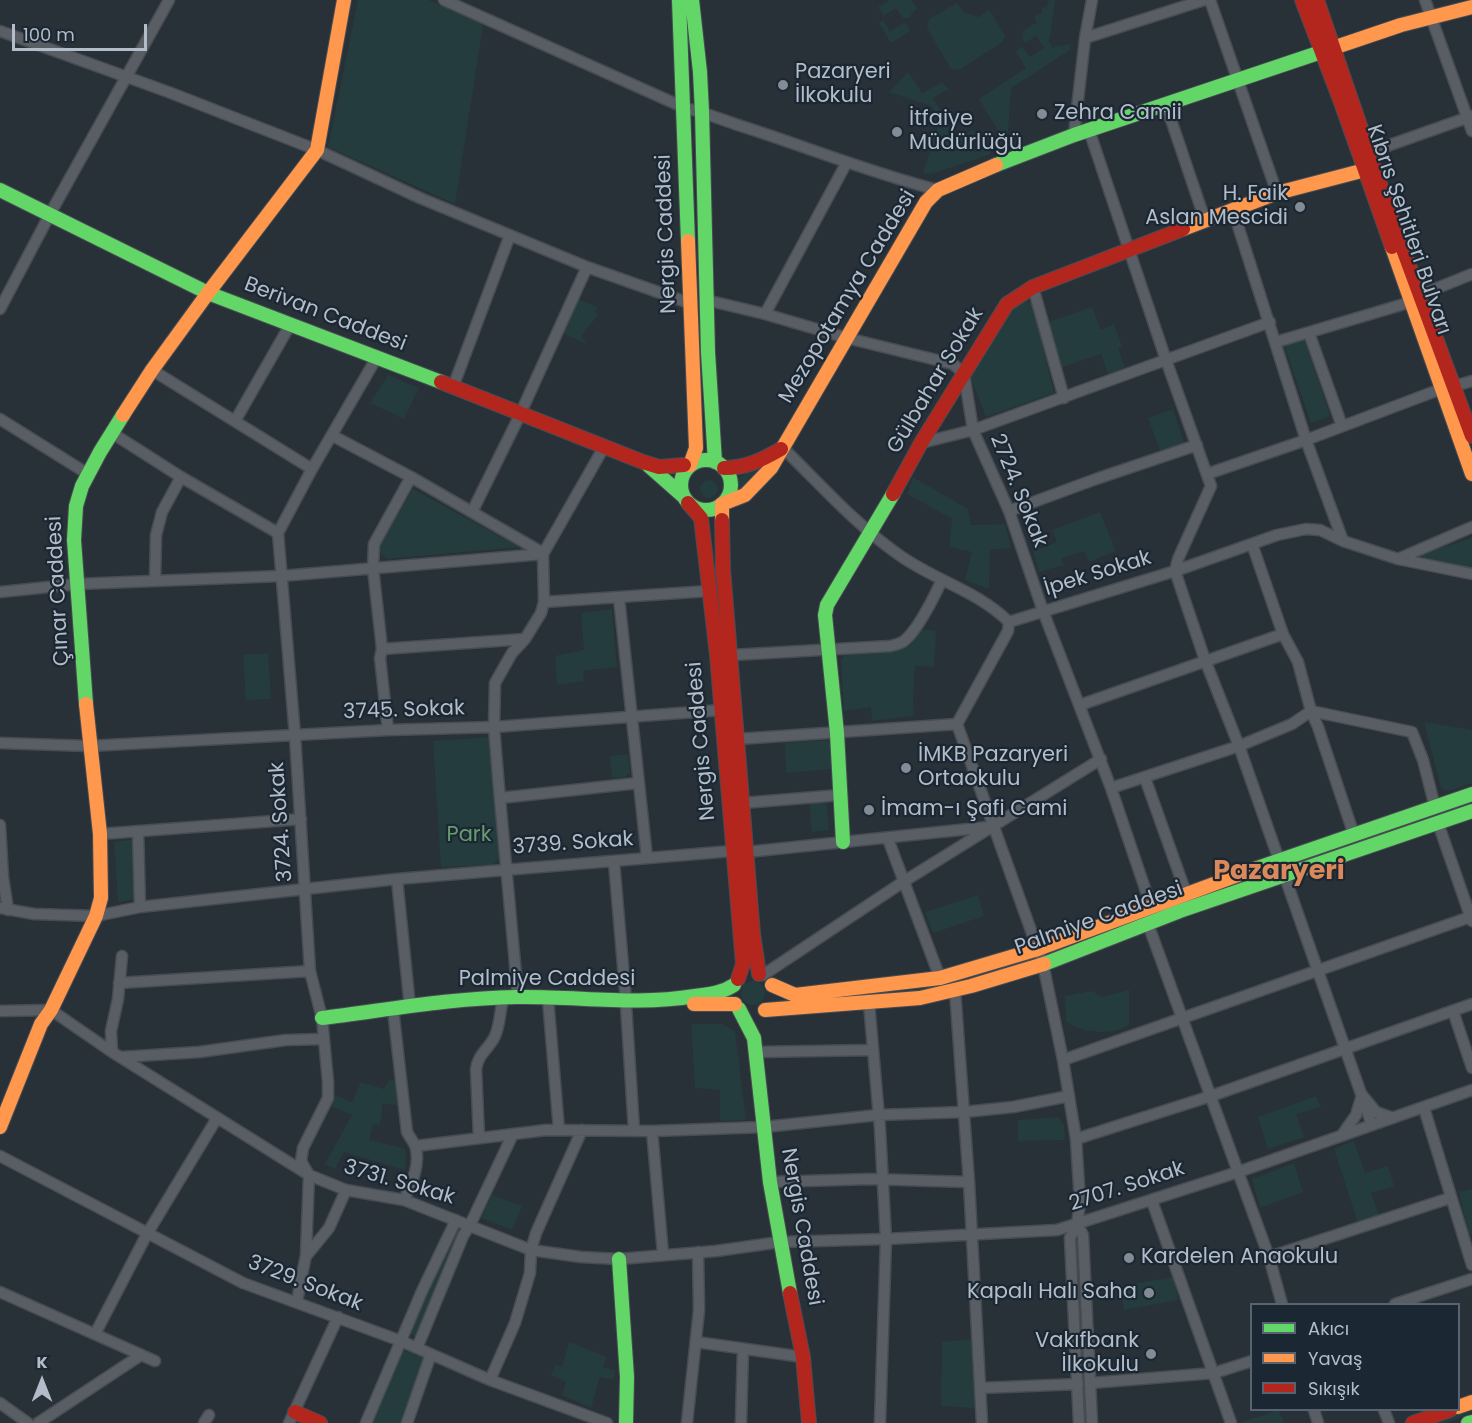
<!DOCTYPE html>
<meta charset="utf-8">
<style>
body{margin:0}
#map{position:relative;width:1472px;height:1423px;overflow:hidden;background:#283038;font-family:Poppins,sans-serif}
canvas{display:block}
.legend{position:absolute;left:1250px;top:1303px;width:210px;height:108px;box-sizing:border-box;background:#1b2733;border:2px solid #57636f;margin:0;padding:8px 10px;list-style:none;font-size:18px;color:#b2bdc9}
.legend li{display:flex;align-items:center;gap:12px;height:30px}
.legend b{width:30px;border:2px solid #57636f}
.north{position:absolute;left:12px;top:1351px;width:60px;height:60px;-webkit-text-stroke:4px #1b2733;paint-order:stroke;rotate:0deg;font-size:16px;font-weight:700;line-height:24px;text-align:center;color:#b2bdc9}
.north::after{content:'';display:block;margin:auto;width:21px;height:27px;background:#b2bdc9;clip-path:polygon(50% 0,100% 100%,50% 72%,0 100%)}
.scale{position:absolute;left:12px;top:24px;width:135px;height:27px;box-sizing:border-box;border:3px solid #b2bdc9;border-top:0;padding-left:8px;font-size:18px;line-height:21px;white-space:nowrap;color:#b2bdc9;-webkit-text-stroke:4px #1b2733;paint-order:stroke}
</style>
<div id="map">
<canvas width="1472" height="1423"></canvas>
<ul class="legend">
<li><b style="height:8px;background:#63d668"></b>Akıcı</li>
<li><b style="height:8px;background:#ff974d"></b>Yavaş</li>
<li><b style="height:8px;background:#b3261e"></b>Sıkışık</li>
</ul>
<div class="north">K</div>
<div class="scale">100 m</div>
</div>
<script>
const g = document.querySelector('canvas').getContext('2d');
g.lineJoin = 'round';
function fill(path, color) {
  g.fillStyle = color;
  g.fill(path, 'evenodd');
}
function stroke(path, color, width, dash) {
  g.strokeStyle = color;
  g.lineWidth = width;
  g.lineCap = dash ? 'butt' : 'round';
  g.setLineDash(dash || []);
  g.stroke(path);
}
function drawText(font, color, halo, rows, align = 'center') {
  g.font = font + ' Poppins,sans-serif';
  g.lineWidth = 4.5;
  g.setLineDash([]);
  g.textBaseline = 'middle';
  g.strokeStyle = halo;
  g.fillStyle = color;
  for (const [text, x, y, turn = 0] of rows) {
    g.save();
    g.translate(x, y);
    g.rotate((+turn || 0) * Math.PI / 180);
    g.textAlign = isNaN(turn) ? turn : align;
    if (halo) g.strokeText(text, 0, 0);
    g.fillText(text, 0, 0);
    g.restore();
  }
}
fill(new Path2D(`
 M358 0H429L479 23 483 26 455 204 328 147Z
 M889 0H911L918 8 912 13 910 18H903L896 8 884 16 878 7Z
 M1048 0H1055L1050 38 1048 40 1053 48 1056 46 1071 44 1070 50 1011 88 1007 146 979 99 1026 68 1016 52 1022 46 1030 57 1044 48 1036 36 1025 43 1023 40 1022 32 1037 22 1034 17 1042 13V7L1045 8 1049 3Z
 M957 3 963 12 979 17 989 9 1005 35 1003 42 959 70 951 69 927 28 929 19Z
 M883 20 890 31 904 23 907 24 910 31 891 43 879 23Z
 M908 72 922 93 942 82 949 89 933 98 957 138 974 130 979 136 969 142 975 152 987 146 991 154 931 174 923 173 940 119 931 106 889 92Z
 M578 299 598 307 595 312 598 315 581 336 587 344 564 334Z
 M1022 299 1033 304 1054 393 986 417 971 378 974 369 1012 308Z
 M1092 307 1101 330 1114 324 1122 346 1118 348 1125 368 1108 374 1101 354 1062 367 1048 322Z
 M1304 338 1330 416 1311 423 1284 345Z
 M388 375 419 388 404 419 370 403Z
 M1173 409 1184 443 1161 453 1148 418Z
 M761 466 734 495 730 482Z
 M913 477 968 509 971 525 1005 524 1011 548 990 550 989 589 965 580 972 552 949 547 952 519 907 494Z
 M700 489a9 9 0 1 1 18 0a9 9 0 1 1-18 0Z
 M413 489 519 547 387 559 381 554 378 548Z
 M1100 512 1116 551 1089 562 1084 551 1061 559 1064 565 1039 572 1033 551 1057 542 1052 530Z
 M1472 538V570L1421 559 1422 554Z
 M612 609 617 667 583 671 584 681 557 685 555 656 584 650 581 613Z
 M921 629 936 631 934 667 915 666 913 699 914 716 872 721 871 707 844 711 841 660 847 653 910 646Z
 M268 653 271 699 246 700 243 655Z
 M1424 722 1472 730V783L1448 791 1441 788Z
 M490 737 500 859 492 865 441 867 433 741Z
 M827 740 831 745V769L786 773 785 743Z
 M628 754 630 773 625 777 612 778 610 756Z
 M826 798 829 830 812 832 809 799Z
 M1472 799V803L1297 864 1296 861Z
 M135 839 136 899 118 902 114 842Z
 M1277 868V871L1062 949 1061 946Z
 M978 895 984 916 933 933 925 912Z
 M1032 956 1034 960 981 979 916 994 776 1006 774 1000 921 988 966 977Z
 M741 993a12 12 0 1 1 24 0a12 12 0 1 1-24 0Z
 M1129 990V1025C1111 1036 1083 1033 1066 1022L1065 996 1092 991 1102 997Z
 M691 1024H722L735 1031 746 1120 720 1121V1090L695 1088Z
 M389 1080 396 1081 398 1105 383 1104 380 1125 373 1124 369 1140 404 1148 406 1154 405 1170 344 1152 335 1169 325 1164 352 1115 331 1106 335 1095 352 1102 361 1082 384 1089Z
 M1316 1096 1321 1107 1296 1114 1304 1137 1268 1149 1258 1117Z
 M1058 1117 1064 1125 1065 1140 1018 1141V1120Z
 M1354 1141 1365 1173 1388 1166 1394 1186 1371 1193 1380 1217 1358 1223 1334 1149Z
 M1294 1163 1303 1192 1260 1208 1252 1179Z
 M1472 1189V1235L1469 1234 1459 1192Z
 M492 1195 522 1206 512 1230 481 1218Z
 M456 1231H459L417 1337 410 1334Z
 M1174 1277 1178 1300 1124 1310 1120 1286Z
 M971 1339 975 1408 941 1406 942 1342Z
 M569 1342 607 1357 603 1367 615 1371 614 1380 600 1377 591 1408 562 1395 566 1382 551 1375 556 1365 562 1367Z
 M406 1351 423 1358 425 1365 404 1423H373L400 1354Z
 M1472 1408V1413L1446 1423H1427Z
 M1279 1410 1284 1423H1238Z`), '#253c3e');
const street = new Path2D(`
 M444 0 685 108C704 112 722 120 741 126 807 147 871 173 938 190
 M1210 0 1277 193
 M1425 0 1472 131
 M0 31 171 93 317 150 420 198 587 267 689 303
 M1085 38 1204 0
 M1166 105 1205 220
 M1089 130 1166 360 1211 486 1178 559 1175 571 1205 660 1239 746 1372 1125
 M1074 135 1085 38 1092 0
 M1370 152 1472 116
 M1233 210 1306 440 1343 541
 M1033 287 1064 398
 M1420 295 1472 274
 M706 300 765 314 847 338 953 364 964 374 973 430 1009 511 1043 611 1111 788 1151 906
 M0 309 50 214 169 0
 M765 314 847 162
 M1309 333 1342 426
 M1276 342 1411 302
 M152 370 312 469
 M1454 386 1472 381
 M453 387 510 235
 M0 419 88 474
 M235 421 290 325
 M112 433 181 477 278 533
 M333 436 411 477 543 553
 M921 443 973 430 1270 322
 M783 448C821 485 858 527 902 557 937 581 979 592 1009 622L1175 571 1277 535 1306 529 1320 530 1343 541 1398 559 1472 574
 M1207 474 1306 440 1441 389
 M1009 511 1096 479 1197 445
 M472 512 517 421 587 267
 M1252 544 1283 634 1298 662 1311 711 1318 727 1354 835
 M1398 559 1472 527
 M155 581 156 535 162 512 181 477
 M0 592 77 584 281 576 543 554
 M619 598 647 858
 M544 602 709 591
 M1009 622 1008 631 957 724 1043 964 1063 1060 1076 1139 1080 1202 1077 1224 1070 1238 1079 1423
 M382 649 373 568 374 544 411 477
 M732 655 890 646C894 645 900 644 904 641 918 630 934 597 942 580
 M1080 705 1283 634
 M388 730 380 658 382 649 525 639
 M738 739 957 724
 M0 743 89 746 388 730 494 727 721 710
 M1145 778 1186 893
 M1111 788 1239 746 1292 724 1311 711 1412 732 1423 760 1435 807
 M500 798 638 783
 M743 803 840 795
 M1438 823 1472 921
 M0 825 3 877 8 910
 M138 831 140 907
 M100 834 301 819
 M888 839 940 978
 M747 852 988 827
 M614 862 625 989 634 1130
 M397 879 410 1007
 M0 908 34 914 96 916 140 907 397 879 732 851
 M1148 924 1269 1257 1282 1304
 M763 975 903 882 1101 759
 M119 983 310 971
 M955 990 969 1182 982 1423
 M518 997 499 788 494 727 495 683 512 653 525 639 541 613 544 602 543 554 604 447
 M548 999 559 1130
 M869 1003 880 1129 886 1239 880 1423
 M393 1009 407 1132C410 1138 415 1143 416 1149 420 1167 411 1184 404 1200
 M0 1011 51 1010 112 1052 309 1175 346 1190 404 1200 531 1250 581 1257 619 1259 716 1251 780 1242 886 1239 1057 1230 1238 1172 1472 1090
 M1453 1011 1472 1068
 M112 1052 111 1031 118 999 122 956
 M755 1052 873 1050
 M121 1057 199 1052 286 1040 323 1039
 M1063 1060 1470 917
 M1424 1108 1472 1265
 M652 1131 663 1254
 M1342 1135 1356 1115 1362 1095 1376 1112 1393 1118
 M479 1137 476 1069C478 1054 489 1049 495 1036 500 1025 500 1011 503 999
 M1076 1139 1211 1096 1472 1004
 M416 1146 546 1130 652 1131 764 1127 878 1115 964 1112 1013 1107 1069 1096
 M0 1156 243 1283 401 1341 490 1380 607 1423
 M770 1182 870 1179 969 1182
 M1152 1201 1231 1423
 M1077 1224 1083 1235 1092 1423
 M307 1255 329 1228 346 1190
 M1269 1257 1450 1198
 M0 1292 155 1361
 M297 1301 306 1255 309 1175 301 1161 303 1148 328 1098V1082L322 1018 310 971 295 736 278 533 312 469 377 357
 M1395 1304 1472 1279
 M95 1334 147 1234 217 1118
 M696 1342 803 1357
 M417 1348 463 1236 470 1225 513 1134
 M490 1380 515 1323 530 1273 531 1250 536 1233 582 1130
 M1091 1383 1214 1373 1252 1361
 M980 1388 1078 1384
 M0 1403 28 1423
 M1314 1410 1318 1423
 M1384 1410 1389 1423
 M38 1423 141 1355
 M204 1423 209 1415
 M289 1423 338 1317
 M366 1423 422 1291 456 1220
 M407 1423 431 1354
 M687 1423 699 1310 698 1252
 M741 1423 743 1349`);
const fast = new Path2D(`
 M679 0 688 241
 M692 0 700 72 702 112 708 352 715 462
 M996 165 1074 135 1330 49
 M0 190 208 293 441 382
 M681 485a25 25 0 1 1 50 0a25 25 0 1 1-50 0Z
 M649 466 683 496
 M86 704 74 540 76 506 82 486 100 452 123 415
 M843 842 837 733 825 615 827 605 893 494
 M1257 868 1472 794
 M1044 964 1180 911 1472 811
 M739 1009 754 1038 770 1182 790 1293
 M322 1018C387 1010 452 998 517 997 578 996 635 1006 695 996 710 994 722 993 734 985
 M619 1259 627 1377 626 1423
 M1468 1423 1472 1422`);
const slow = new Path2D(`
 M1330 49 1401 25 1472 7
 M1183 229 1277 193 1365 170
 M1392 247 1472 474
 M123 415 152 370 208 293 317 150 344 0
 M684 465H690L696 448 688 241
 M722 520V504L745 495 771 468 926 202 938 190 996 165
 M772 985 795 995 940 978 1038 949 1257 868
 M694 1004H735
 M765 1010 920 998 971 986 1044 964
 M0 1127 41 1024 51 1010 96 916 101 898 100 834 86 704
 M1458 1407 1472 1402`);
const jam = new Path2D(`
 M1302 0 1342 105 1392 247
 M1317 0 1393 222 1472 436
 M441 382 643 462 659 467 684 465
 M724 468C746 468 762 460 781 449
 M893 494 921 443 1007 304 1033 287 1183 229
 M688 503 701 518 717 655 743 964 738 979
 M722 520 723 569 753 934 759 974
 M790 1293 803 1357 809 1423
 M295 1412 320 1423
 M1413 1423 1450 1410`);
stroke(street, '#474c52', 13);
stroke(fast, '#474c52', 16);
stroke(slow, '#474c52', 16);
stroke(jam, '#474c52', 16);
stroke(street, '#595e65', 10);
stroke(fast, '#63d668', 14);
stroke(slow, '#ff974d', 14);
stroke(jam, '#b3261e', 14);
for (const [x, y, r, color] of [
 [783,85,6,"#828c96"],
 [1042,114,6,"#828c96"],
 [897,132,6,"#828c96"],
 [1300,207,6,"#828c96"],
 [906,768,6,"#828c96"],
 [869,810,6,"#828c96"],
 [1129,1258,6,"#828c96"],
 [1149,1293,6,"#828c96"],
 [1151,1354,6,"#828c96"]
]) {
  const dot = new Path2D();
  dot.arc(x, y, r, 0, 2 * Math.PI);
  g.fillStyle = color;
  g.fill(dot);
  stroke(dot, '#1b2733', 2);
}
drawText('21px', '#b2bdc9', '#1b2733', [
 ["Pazaryeri",795,73],
 ["İlkokulu",795,97],
 ["Zehra Camii",1054,114],
 ["İtfaiye",909,120],
 ["Müdürlüğü",909,144],
 ["H. Faik",1288,195,"right"],
 ["Aslan Mescidi",1288,219,"right"],
 ["İMKB Pazaryeri",918,756],
 ["Ortaokulu",918,780],
 ["İmam-ı Şafi Cami",881,810],
 ["Kardelen Anaokulu",1141,1258],
 ["Kapalı Halı Saha",1137,1293,"right"],
 ["Vakıfbank",1139,1342,"right"],
 ["İlkokulu",1139,1366,"right"]
], 'left');
drawText('21px', '#b2bdc9', '#1b2733', [
 ["Kıbrıs Şehitleri Bulvarı",1408,230,71],
 ["Nergis Caddesi",667,234,-92],
 ["Mezopotamya Caddesi",848,297,-59],
 ["Berivan Caddesi",325,315,21],
 ["Gülbahar Sokak",936,381,-59],
 ["2724. Sokak",1018,491,68],
 ["İpek Sokak",1098,574,-17],
 ["Çınar Caddesi",59,591,-93],
 ["3745. Sokak",404,711,-2],
 ["Nergis Caddesi",702,741,-95],
 ["3724. Sokak",282,822,-94],
 ["3739. Sokak",573,844,-4],
 ["Palmiye Caddesi",1099,919,-20],
 ["Palmiye Caddesi",547,980],
 ["3731. Sokak",399,1183,16],
 ["2707. Sokak",1127,1187,-18],
 ["Nergis Caddesi",801,1227,80],
 ["3729. Sokak",305,1284,21]
]);
drawText('21px', '#679c6f', '#1b2733', [
 ["Park",469,836]
]);
drawText('bold 27px', '#db885b', '#1b2733', [
 ["Pazaryeri",1279,872]
]);
</script>
